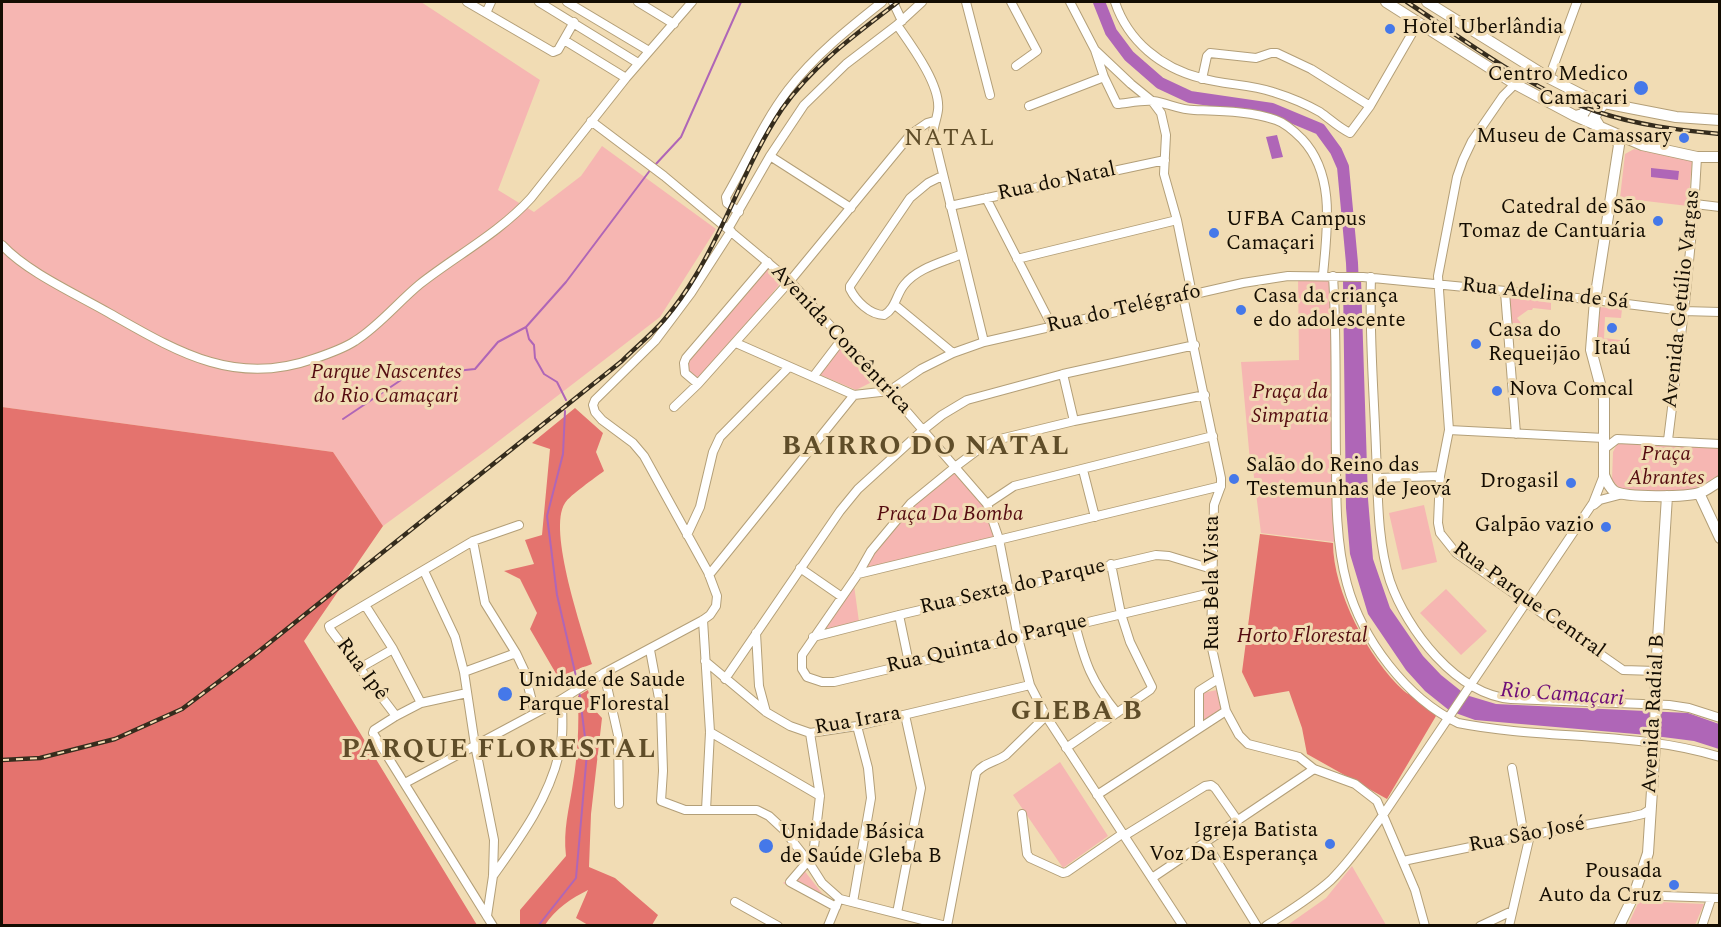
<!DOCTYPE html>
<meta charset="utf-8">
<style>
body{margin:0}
#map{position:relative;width:1721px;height:927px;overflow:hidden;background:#f1dcb4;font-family:Spectral,serif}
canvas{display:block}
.frame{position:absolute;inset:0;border:3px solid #140d02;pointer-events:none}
</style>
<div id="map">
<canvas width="1721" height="927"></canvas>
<div class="frame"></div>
</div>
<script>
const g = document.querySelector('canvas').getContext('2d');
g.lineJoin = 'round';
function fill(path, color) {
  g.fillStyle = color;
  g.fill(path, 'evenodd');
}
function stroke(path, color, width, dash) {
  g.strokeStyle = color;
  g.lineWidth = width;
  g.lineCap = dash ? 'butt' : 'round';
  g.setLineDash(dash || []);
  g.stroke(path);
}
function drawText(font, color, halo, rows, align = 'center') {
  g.font = font + ' Spectral,serif';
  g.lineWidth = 6;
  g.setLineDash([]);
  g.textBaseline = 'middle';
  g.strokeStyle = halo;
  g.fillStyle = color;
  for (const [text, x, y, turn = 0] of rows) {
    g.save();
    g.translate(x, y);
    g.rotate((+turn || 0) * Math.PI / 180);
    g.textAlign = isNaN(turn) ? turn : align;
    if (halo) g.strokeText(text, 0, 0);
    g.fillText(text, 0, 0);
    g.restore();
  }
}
fill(new Path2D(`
 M2 2H421L540 80 498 190 534 212 581 176 602 146 716 229 660 317 487 450 383 526 333 452 2 407Z
 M1634 149 1692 161 1688 206 1620 198 1625 154Z
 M768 266 783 280 704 377 698 379C689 375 686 370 687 360Z
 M1333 275 1334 542 1261 533 1252 461H1250L1241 362 1299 360 1298 277Z
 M1508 297 1551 300V310L1533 308 1532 310H1528L1517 318 1528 332 1519 340 1518 323H1509Z
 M1599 307 1622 309 1621 318 1605 317 1604 338 1620 340V350L1597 348Z
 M842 343 876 380 856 390 818 374Z
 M1618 442 1719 447V475L1693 490 1671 492 1620 489 1612 480 1613 452Z
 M955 467 987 504 999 539 858 574 911 503Z
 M1424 505 1437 562 1402 570 1389 513Z
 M854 585 859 622 820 632Z
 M1446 589 1487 631 1461 655 1420 613Z
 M1217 690 1221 710 1203 721 1202 693Z
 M1060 762 1108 836 1063 868 1013 795Z
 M1352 866 1386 925 1289 924 1326 898Z
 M803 869 832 906 783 883Z
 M1639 901 1704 904 1695 925H1628Z`), '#f6b6b2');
fill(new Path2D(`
 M2 407 333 452 383 526 304 641 477 925H2Z
 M575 408 603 433 596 452 604 471C595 478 570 495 565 503 547 530 583 632 592 664L558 677 530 629 537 613 520 579 504 571 534 564 525 540 542 535 550 449 532 443Z
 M1260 534 1333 543C1333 591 1368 658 1404 691 1407 694 1412 695 1415 698 1423 703 1429 710 1436 716L1387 799 1307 754 1302 728 1289 691 1254 697 1242 672Z
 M588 690 592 707 602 718 591 814 589 867 615 878 658 915 652 925H588L576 918 588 890C572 898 555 909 545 925H520V910L566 856C563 829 569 810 573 783 578 754 579 725 578 696Z`), '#e4736e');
fill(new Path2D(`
 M1277 135 1283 157 1272 159 1266 137Z
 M1651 168 1679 171 1678 180 1651 177Z
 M1361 279 1368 499 1373 559 1390 608 1423 656 1441 675 1466 695 1496 704 1688 713 1719 724V749L1694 741 1647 735 1475 720 1450 711 1425 691 1406 670 1368 614 1350 554 1346 508 1343 280Z`), '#af66b7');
stroke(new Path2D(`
 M655 165 681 137 741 2
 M526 327 529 339 534 345 535 358 544 374 557 382 566 400
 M565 411 563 454 547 516 557 595 578 685
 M343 419 407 376 475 369 498 342 526 327 566 282 651 169
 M538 926 576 878 587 753 579 690`), '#af66b7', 2);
stroke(new Path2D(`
 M1099 2 1111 32 1129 56 1160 83 1190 97 1272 109 1320 129 1336 151 1343 167 1352 263 1353 287`), '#af66b7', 12);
const minor = new Path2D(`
 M467 2 553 52 558 50 574 22
 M539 2 638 63
 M567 2 649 51
 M638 2 674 24
 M893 2 902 21
 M966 2 990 95
 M1011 2 1037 51 1016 66
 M1070 2 1095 50 1131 84 1152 101 1161 113 1166 135 1164 174 1177 220 1192 294
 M1115 2C1128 41 1161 68 1201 78 1224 85 1250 84 1273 92 1289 97 1306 104 1320 112 1330 119 1339 128 1350 133L1370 106 1418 23
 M486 13 491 2
 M897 25C911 45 941 85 938 110 937 118 934 125 933 133L984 342
 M564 40 626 78
 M1095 50 1104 77 1117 104C1128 103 1142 100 1153 101 1167 103 1180 110 1194 110 1220 111 1251 111 1276 120 1285 123 1295 132 1302 139 1336 175 1327 230 1323 275
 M1549 78 1577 2
 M1202 79 1207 56 1210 53 1256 58 1271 53H1277L1311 69 1370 106
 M1515 84 1503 96 1472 141 1463 160 1457 177 1438 276 1449 430 1440 476 1438 523 1440 533 1456 553 1580 640 1623 670 1656 671
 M1029 106 1104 77
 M591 121 664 176 790 281 889 391 987 504 999 539 1018 638 1030 685 1046 716 1183 926
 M770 156 851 208
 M942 176 928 183 910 198 850 286V289C856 301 870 315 884 315 896 308 896 295 904 285 917 268 943 262 962 254
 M986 198 1052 326
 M1695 204 1720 207
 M950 206 1165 160
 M739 212 727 203 726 197C747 161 763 123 788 90 814 56 849 28 882 2
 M728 229 770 156 804 105 846 64 897 25 922 2
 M2 245C27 272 76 294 109 313 176 351 234 387 313 359 328 354 343 349 355 341 379 326 398 302 420 284 457 255 499 233 531 198L626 78 692 2
 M1017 259 1177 220
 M768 262 686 358 684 363 685 373 698 384 790 281 911 134 927 123 934 121
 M1333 276C1337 336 1335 397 1336 458 1336 499 1336 544 1347 584 1362 639 1406 698 1458 723 1543 740 1636 731 1720 757
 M1371 277C1369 335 1374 393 1376 450 1378 492 1377 541 1390 581 1407 630 1456 694 1511 699L1669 705 1689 708 1720 718
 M1505 292 1516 434
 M1183 296 1221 478V486L1214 505 1211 644 1226 711 1239 735 1248 744 1299 757 1314 769 1355 784 1377 801 1415 890 1425 926
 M895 305 953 353
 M736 343 854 395 889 391 921 369 953 353 984 342 1243 283 1288 276 1363 277 1587 299 1683 311 1720 312
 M1063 374 1074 421
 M813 377 842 339
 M1205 395 1074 421 1000 439 979 449 955 467 911 503 871 551 858 574 802 655V669L807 677 822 682H834L1211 593
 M674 407 698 384
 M1449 430 1604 438
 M1668 440 1685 303 1694 209 1697 157
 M1604 449 1617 439 1720 444
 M1083 470 1095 517
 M1378 478 1440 476
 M987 504 1014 486 1213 436
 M1594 505 1600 500 1623 494
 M687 535 700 507 713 452 720 437 789 367
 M473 541 485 603 516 653 524 670 535 713
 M800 568 842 597
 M424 571 455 637 464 672 475 745 494 840 493 876 487 916
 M858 574 1221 486
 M709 575 854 395
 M365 605 393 649 421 703
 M899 615 909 663
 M703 620 710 732 706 810
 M1075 624C1085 663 1091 681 1117 713
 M756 633 759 686 766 712
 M813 637 899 615 1156 555 1169 556 1212 569
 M650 650 661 709 663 771 661 801 685 810H757L769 816 783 829 808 861 822 883 840 899 946 926
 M705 661 766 712 790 726 810 733 857 726 1030 685
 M360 668 393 649
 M464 672 516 653
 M604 673 618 735 619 804
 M725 679 840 511 858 489 923 430 942 415 967 400 1063 374 1195 345
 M467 693 421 703 396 716 374 730 373 733 493 926
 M396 716 330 629 329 626 473 541 519 525
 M1199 728V691L1218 679
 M710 732 820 796
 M810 733 820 796 814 847 808 861 790 882 836 907
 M1066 748 1150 690 1152 687 1130 642 1121 614 1111 564
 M1512 768 1524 836
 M405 783 562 699 604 673 703 620 710 615 716 606 717 596 708 572 644 456 633 443 602 420 595 412 593 405 595 400 655 341 691 293 731 231
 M1097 795 1226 711
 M1022 814 1027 854 1030 858 1063 873 1067 872 1122 834
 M1124 836 1205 786 1211 785 1215 788 1238 821
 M1206 843 1257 926
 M1403 861 1524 836 1630 817 1643 814 1651 809
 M493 876C520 838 548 800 559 754 564 737 562 716 562 699
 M1152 878 1314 769
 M1634 895 1720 898
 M735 902 778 926
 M853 902 871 798 868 768 857 726
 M897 913 921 788 905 715
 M828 926 837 904
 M947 926 976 773C983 763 996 762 1006 755L1046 716
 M1266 926C1289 911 1311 898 1331 880 1351 860 1367 837 1383 815L1593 503 1604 475
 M1480 926 1512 911
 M1509 926 1530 835
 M1702 926 1711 899`);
const major = new Path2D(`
 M1386 2 1515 84 1575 116 1642 145 1697 157H1720
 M1427 2 1549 78 1584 96 1604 103 1676 117 1720 120
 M1575 116 1583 114 1587 108 1584 96
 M1600 127 1594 117 1604 103
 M1608 131 1616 139 1619 145 1595 300 1591 350 1604 399V475C1606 480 1609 487 1614 491 1625 498 1686 497 1699 493 1706 491 1713 485 1720 481
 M1699 493 1720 538
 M1619 926 1634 895 1648 853 1655 743 1656 671 1667 496`);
stroke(minor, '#b39f78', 10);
stroke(major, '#b39f78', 12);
stroke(minor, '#fff', 8);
stroke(major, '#fff', 10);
const rail = new Path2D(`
 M1407 2C1468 42 1528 89 1598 112 1637 125 1678 130 1720 134
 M2 760 40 758 115 739 182 709 253 656 622 361C636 347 652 334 664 320 676 306 687 290 696 275 728 222 747 161 782 109 813 65 856 34 898 2`);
stroke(rail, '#352c1d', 4.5);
stroke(rail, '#f1dcb4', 2, [7]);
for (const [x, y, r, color] of [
 [1390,29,6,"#4578e9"],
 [1641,88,8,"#4578e9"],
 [1684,138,6,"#4578e9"],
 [1658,221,6,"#4578e9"],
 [1214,233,6,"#4578e9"],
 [1241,310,6,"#4578e9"],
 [1612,328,6,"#4578e9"],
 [1476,344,6,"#4578e9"],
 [1497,391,6,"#4578e9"],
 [1234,479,6,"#4578e9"],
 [1571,483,6,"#4578e9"],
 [1606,527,6,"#4578e9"],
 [505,694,8,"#4578e9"],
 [1330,844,6,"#4578e9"],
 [766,846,8,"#4578e9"],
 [1674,885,6,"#4578e9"]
]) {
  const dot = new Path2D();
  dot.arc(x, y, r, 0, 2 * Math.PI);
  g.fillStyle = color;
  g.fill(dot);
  stroke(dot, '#f1dcb4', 2);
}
drawText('21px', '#140d02', '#f1dcb4', [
 ["Hotel Uberlândia",1402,29],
 ["Centro Medico",1628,76,"right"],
 ["Camaçari",1628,100,"right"],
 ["Museu de Camassary",1672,138,"right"],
 ["Catedral de São",1646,209,"right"],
 ["Tomaz de Cantuária",1646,233,"right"],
 ["UFBA Campus",1226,221],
 ["Camaçari",1226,245],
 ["Casa da criança",1253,298],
 ["e do adolescente",1253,322],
 ["Casa do",1488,332],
 ["Requeijão",1488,356],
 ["Itaú",1612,350,"center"],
 ["Nova Comcal",1509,391],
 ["Salão do Reino das",1246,467],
 ["Testemunhas de Jeová",1246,491],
 ["Drogasil",1559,483,"right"],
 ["Galpão vazio",1594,527,"right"],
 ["Unidade de Saude",518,682],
 ["Parque Florestal",518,706],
 ["Igreja Batista",1318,832,"right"],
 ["Voz Da Esperança",1318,856,"right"],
 ["Unidade Básica",780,834],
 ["de Saúde Gleba B",780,858],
 ["Pousada",1662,873,"right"],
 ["Auto da Cruz",1662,897,"right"]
], 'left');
drawText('21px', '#140d02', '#f1dcb4', [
 ["Rua do Natal",1057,183,-12],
 ["Rua Adelina de Sá",1545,295,6],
 ["Avenida Getúlio Vargas",1683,299,-84],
 ["Rua do Telégrafo",1124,310,-13],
 ["Avenida Concêntrica",840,340,47],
 ["Rua Bela Vista",1214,583,-90],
 ["Rua Sexta do Parque",1013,588,-13],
 ["Rua Parque Central",1528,601,36],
 ["Rua Quinta do Parque",987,645,-13],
 ["Rua Ipê",361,670,53],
 ["Avenida Radial B",1655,714,-87],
 ["Rua Irara",858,722,-10],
 ["Rua São José",1527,836,-11]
]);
drawText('italic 21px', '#540b10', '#f1dcb4', [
 ["Parque Nascentes",386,374],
 ["do Rio Camaçari",386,398],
 ["Praça da",1290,394],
 ["Simpatia",1290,418],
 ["Praça",1666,456],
 ["Abrantes",1666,480],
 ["Praça Da Bomba",950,516],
 ["Horto Florestal",1302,638]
]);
drawText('italic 22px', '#6d0c77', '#f1dcb4', [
 ["Rio Camaçari",1562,696,4]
]);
g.letterSpacing = '1.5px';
drawText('24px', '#5f4d29', '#f1dcb4', [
 ["NATAL",950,140]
]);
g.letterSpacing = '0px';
g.letterSpacing = '1.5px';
drawText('bold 27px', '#5f4d29', '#f1dcb4', [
 ["BAIRRO DO NATAL",926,449],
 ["GLEBA B",1077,714],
 ["PARQUE FLORESTAL",499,752]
]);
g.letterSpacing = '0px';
</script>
